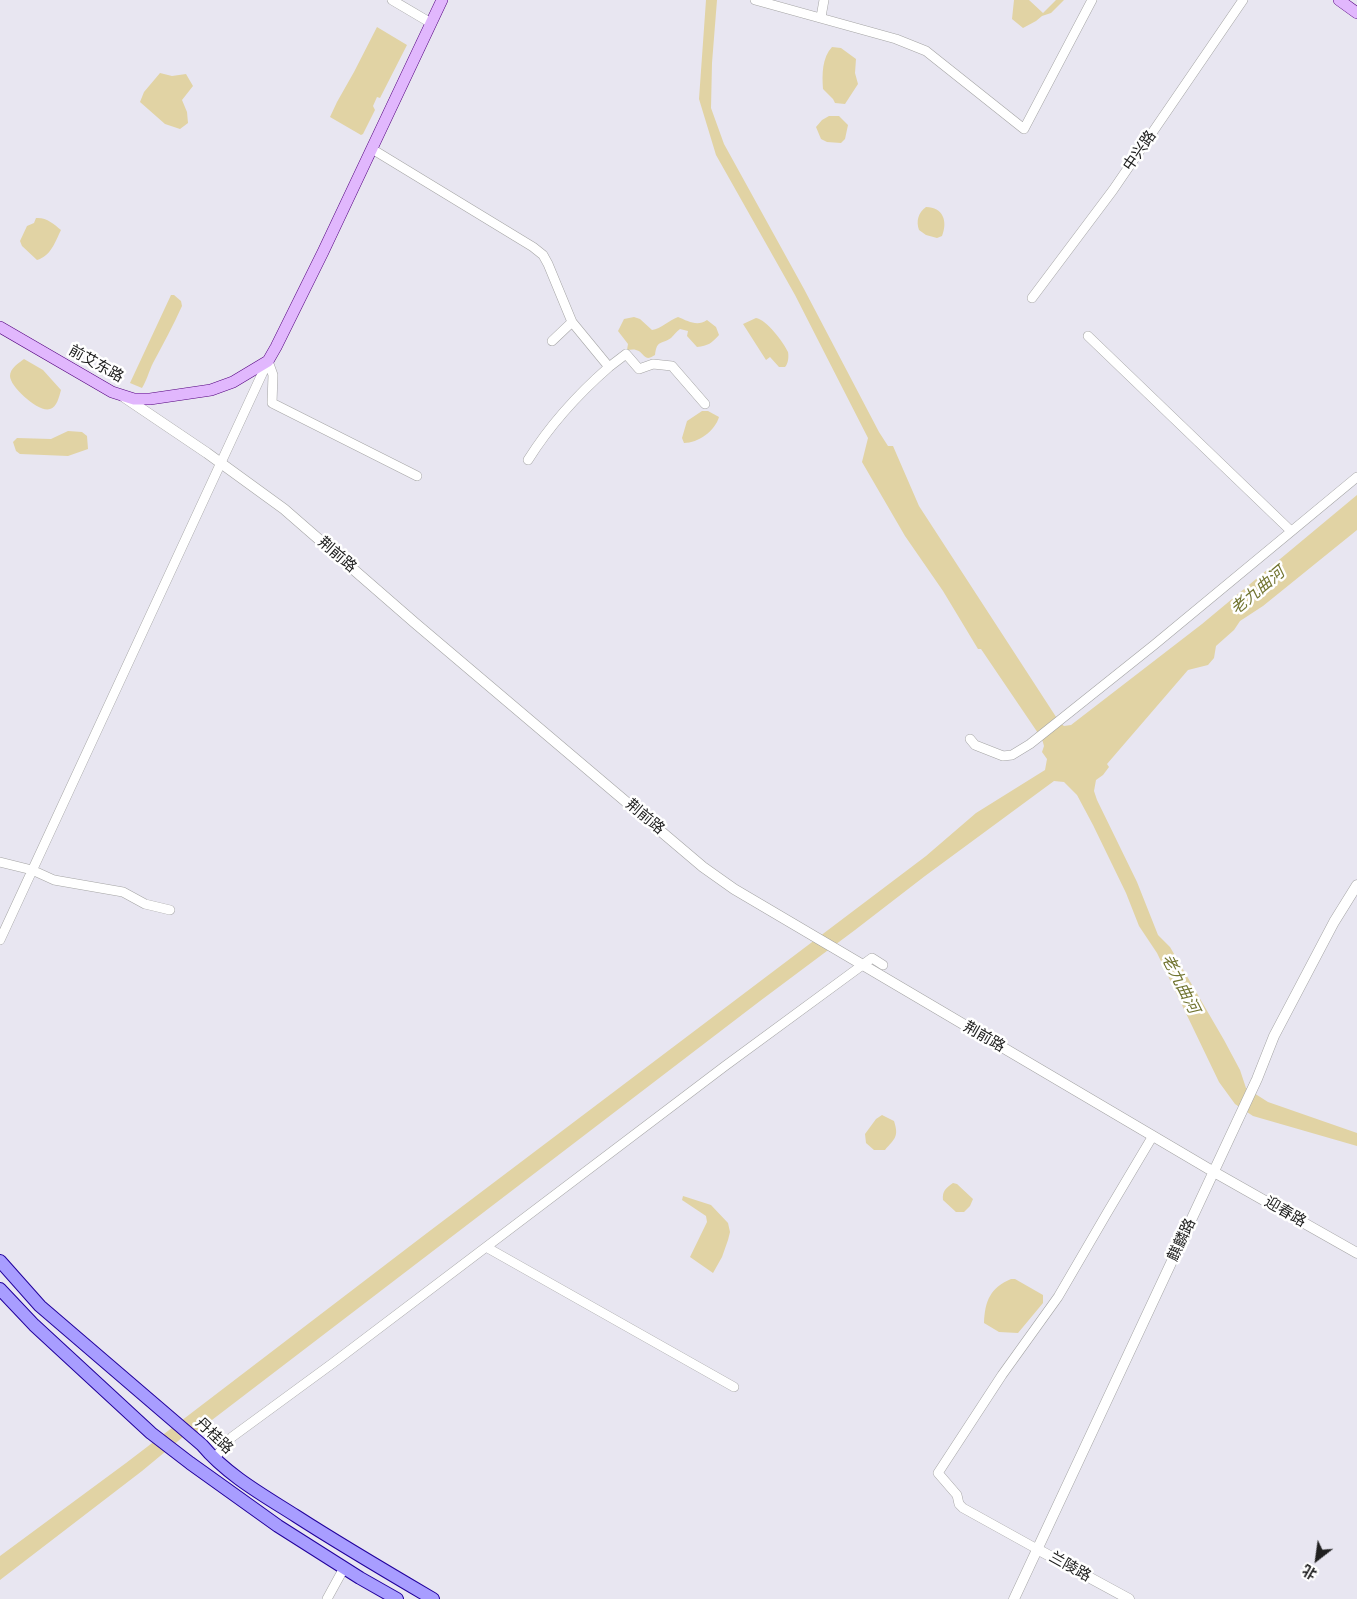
<!DOCTYPE html>
<meta charset="utf-8">
<style>
body{margin:0}
#map{position:relative;width:1357px;height:1599px;overflow:hidden;background:#e8e6f1;font-family:Manrope,"Noto Sans SC",sans-serif}
canvas{display:block}
.north{position:absolute;left:1292px;top:1534px;width:50px;height:50px;-webkit-text-stroke:4px #fff;paint-order:stroke;rotate:210deg;font-size:14px;font-weight:700;line-height:20px;text-align:center;color:#202020}
.north::after{content:'';display:block;margin:auto;width:18px;height:22px;background:#202020;clip-path:polygon(50% 0,100% 100%,50% 72%,0 100%)}
</style>
<div id="map">
<canvas width="1357" height="1599"></canvas>
<div class="north">北</div>
</div>
<script>
const g = document.querySelector('canvas').getContext('2d');
g.lineJoin = 'round';
function fill(path, color) {
  g.fillStyle = color;
  g.fill(path, 'evenodd');
}
function stroke(path, color, width, dash) {
  g.strokeStyle = color;
  g.lineWidth = width;
  g.lineCap = dash ? 'butt' : 'round';
  g.setLineDash(dash || []);
  g.stroke(path);
}
function drawText(font, color, halo, rows, align = 'center') {
  g.font = font + ' Manrope,"Noto Sans SC",sans-serif';
  g.lineWidth = 5;
  g.setLineDash([]);
  g.textBaseline = 'middle';
  g.strokeStyle = halo;
  g.fillStyle = color;
  for (const [text, x, y, turn = 0] of rows) {
    g.save();
    g.translate(x, y);
    g.rotate((+turn || 0) * Math.PI / 180);
    g.textAlign = isNaN(turn) ? turn : align;
    if (halo) g.strokeText(text, 0, 0);
    g.fillText(text, 0, 0);
    g.restore();
  }
}
fill(new Path2D(`
 M706 0H717L712 63 711 108 724 144 804 289 879 432 888 446H893L919 506 1060 723 1064 726 1071 725 1202 624 1357 495V530L1263 606 1240 621 1234 630 1216 646 1214 658 1208 665 1188 670 1107 764 1109 767 1103 775 1096 780 1094 791 1097 800 1137 882 1158 935 1170 947 1224 1040 1240 1070 1246 1088 1268 1102 1357 1133V1146L1253 1116 1235 1104 1219 1082 1157 953 1139 926 1126 893 1093 825 1077 795 1064 782 1054 781 925 876 855 930 760 1001 208 1423 205 1431 196 1435 189 1432 142 1471 0 1580V1556L126 1463 427 1233 926 856 976 813 1045 770 1047 759 1042 752 1044 746 1042 739 981 649H978L943 591 905 536 862 462 868 438 795 295 716 155 699 99Z
 M1014 0H1029L1043 13 1056 0H1064L1051 13 1042 16 1036 21 1023 28 1012 19Z
 M377 27 407 45 380 98 377 97 373 106 375 110 363 134 361 135 330 117 337 102 354 72Z
 M832 47 841 48 856 59 855 73 858 84 845 104 835 103 833 99 823 89C822 74 822 58 832 47Z
 M160 73 172 76 186 74 193 86 182 100 187 112 188 123 180 129 165 124 140 102 144 92Z
 M829 116H839L848 125 845 139 841 143 827 142 821 139 816 127 822 120Z
 M926 207C943 207 948 221 942 236L937 238 926 235 919 230C916 221 918 213 926 207Z
 M36 218C46 217 54 224 61 230 55 242 51 256 37 260L22 246 20 241 27 226 34 223Z
 M171 295H174L181 301 182 306C173 326 163 344 153 363 149 371 147 380 142 388L130 383Z
 M634 317 640 319 652 330C661 329 669 320 678 317 688 321 697 327 707 320L716 327 719 335C712 343 708 346 697 347L687 336 688 331 680 329C676 332 674 335 671 338 660 345 657 340 655 355 643 363 645 352 636 350 633 349 630 350 627 350L628 344 618 331 624 319Z
 M756 318C766 319 784 343 788 352 789 357 788 364 785 367H779L770 357 766 360 743 324Z
 M24 359 43 370 61 390C59 397 57 407 50 409 39 413 10 387 10 376 10 368 19 363 24 359Z
 M702 411H708L719 417C715 431 698 443 684 443L682 438 687 421Z
 M68 431 82 432 87 436 88 449 68 456 20 454 16 451 13 442 17 438 51 439Z
 M882 1115 894 1121C899 1137 895 1138 885 1150H874L866 1143 865 1134 876 1119Z
 M953 1183 957 1184 973 1199 970 1206 964 1212H956L943 1200C942 1191 946 1188 953 1183Z
 M683 1196 711 1205 728 1223 730 1232 728 1240 722 1257 713 1273 690 1257 707 1222 706 1216 682 1200Z
 M1011 1279H1015L1043 1295V1303L1018 1333 999 1332 984 1323C985 1301 990 1288 1011 1279Z`), '#e1d3a4');
const minor = new Path2D(`
 M392 0 431 23
 M755 0 896 39 926 51 1024 129 1092 0
 M821 17 824 0
 M372 149 533 247 543 255 548 264 572 322 609 367 626 354 639 369 653 364 672 366 705 404
 M1032 298 1113 190 1243 0
 M1088 336 1291 531
 M552 341 572 322
 M268 361 273 375 272 403 417 476
 M528 460C550 425 578 394 609 367
 M970 739 975 745 1003 756 1012 755 1030 744 1154 645 1357 477
 M0 862 32 870 54 880 123 892 145 904 170 910
 M0 940C88 747 179 555 268 361
 M486 1247 734 1387
 M214 1459 232 1437 333 1363 725 1066 872 958 883 965
 M1037 1549 963 1508 959 1504 957 1495 938 1473 1002 1375 1058 1297 1107 1213 1151 1139
 M327 1599 344 1568`);
const tertiary = new Path2D(`
 M124 397 207 453 284 509 415 623 703 867 734 889 1214 1172 1357 1253
 M1037 1549 1129 1599
 M1014 1599 1257 1079 1274 1036 1334 922 1357 885`);
const secondary = new Path2D(`
 M1339 0 1357 13
 M0 327 112 392 134 399H150L211 390 233 382 268 361 276 347 323 252 442 0`);
const primary = new Path2D(`
 M0 1261 40 1306 202 1445C227 1475 263 1495 296 1516 341 1545 387 1572 433 1599
 M0 1289 34 1325 151 1433 190 1463 278 1526 360 1578 397 1599`);
stroke(minor, '#a4a4a4', 10);
stroke(tertiary, '#a4a4a4', 11);
stroke(secondary, '#52007e', 12);
stroke(primary, '#21009c', 14);
stroke(minor, '#fff', 9);
stroke(tertiary, '#fff', 10);
stroke(secondary, '#e1b7fd', 11);
stroke(primary, '#a89dff', 12);
drawText('15px', '#202020', '#fff', [
 ["中兴路",1140,151,-55],
 ["前艾东路",96,364,29],
 ["荆前路",337,555,41],
 ["荆前路",645,817,40],
 ["荆前路",984,1037,30],
 ["迎春路",1285,1212,30],
 ["麒麟路",1182,1240,-65],
 ["丹桂路",214,1436,43],
 ["兰陵路",1070,1567,29]
]);
drawText('italic 16px', '#717430', '#fff', [
 ["老九曲河",1258,591,-40],
 ["老九曲河",1180,984,63]
]);
</script>
